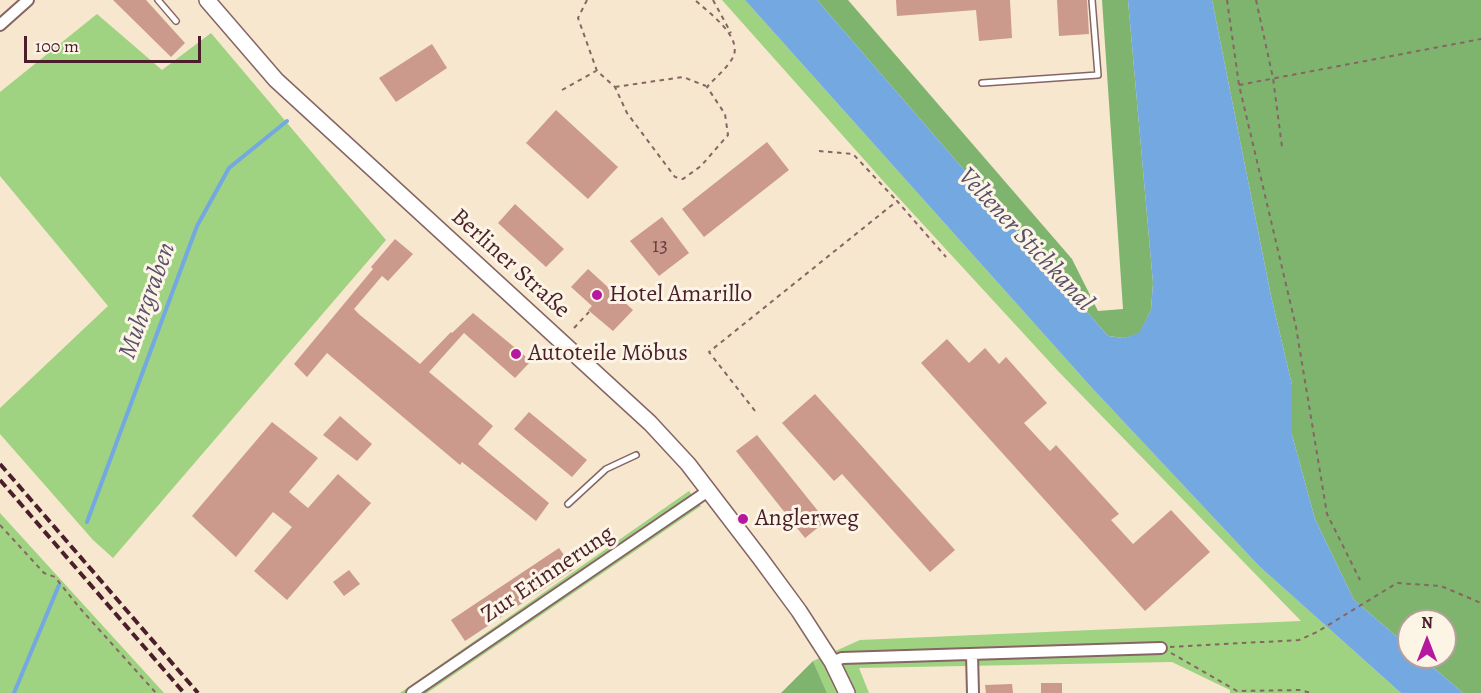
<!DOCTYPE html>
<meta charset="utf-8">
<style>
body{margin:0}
#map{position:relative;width:1481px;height:693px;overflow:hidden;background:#f6e7ce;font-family:Alegreya,serif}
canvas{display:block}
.north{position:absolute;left:1397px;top:609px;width:60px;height:60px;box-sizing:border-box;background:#fcf5e5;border:2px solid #b59f9b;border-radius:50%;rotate:0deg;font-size:16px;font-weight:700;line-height:24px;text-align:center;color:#4a1f2b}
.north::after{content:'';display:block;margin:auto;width:21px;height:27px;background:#b5179e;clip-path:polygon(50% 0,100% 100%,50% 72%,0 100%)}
.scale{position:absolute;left:24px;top:36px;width:177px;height:27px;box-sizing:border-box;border:3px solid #4a1f2b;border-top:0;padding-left:8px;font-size:18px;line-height:21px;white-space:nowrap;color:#4a1f2b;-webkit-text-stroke:4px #fcf5e5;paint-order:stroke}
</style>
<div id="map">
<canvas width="1481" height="693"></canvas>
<div class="north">N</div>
<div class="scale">100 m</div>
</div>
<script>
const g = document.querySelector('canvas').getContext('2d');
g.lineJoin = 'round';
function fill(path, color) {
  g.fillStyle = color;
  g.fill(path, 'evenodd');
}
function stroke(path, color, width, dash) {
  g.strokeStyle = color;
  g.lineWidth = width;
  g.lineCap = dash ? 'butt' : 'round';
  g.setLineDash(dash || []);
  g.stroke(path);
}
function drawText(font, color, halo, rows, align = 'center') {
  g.font = font + ' Alegreya,serif';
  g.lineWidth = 6;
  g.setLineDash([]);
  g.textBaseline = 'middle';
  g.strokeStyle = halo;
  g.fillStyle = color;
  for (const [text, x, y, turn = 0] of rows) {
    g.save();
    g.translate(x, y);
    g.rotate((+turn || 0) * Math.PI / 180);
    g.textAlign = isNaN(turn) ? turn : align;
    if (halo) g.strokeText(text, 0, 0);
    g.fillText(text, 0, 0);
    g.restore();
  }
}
fill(new Path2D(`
 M722 0H745L1092 388 1259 566 1401 693H1230V690L1172 662 859 668 869 693H827L813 661 860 640 1301 621 1058 371 885 183Z
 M97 14 162 70 211 33 386 240 113 558 93 540 0 434V408L108 306 0 176V92Z
 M689 491 701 506 427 693H400Z
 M0 513 164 693H0Z`), '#9fd281');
fill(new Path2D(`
 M817 0H848L1072 259 1098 311 1123 309 1102 0H1128L1153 283 1151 310 1139 334 1124 338 1108 336Z
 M1212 0H1481V693H1463L1421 657H1445V621H1409V647L1354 600 1315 519 1292 435V385L1271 296Z
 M813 661 827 693H781Z`), '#7fb46f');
fill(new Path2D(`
 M745 0H817L1108 336 1124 338 1139 333 1151 310 1153 283 1128 0H1212L1271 296 1292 385V435L1315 519 1354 600 1409 647V657H1421L1463 693H1401L1259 566 1092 388Z`), '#74a8e1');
stroke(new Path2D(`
 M87 522 197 226 229 168 287 121
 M14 693 59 585`), '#74a8e1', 4);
fill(new Path2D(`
 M113 0H146L185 43 171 57Z
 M896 0H1010L1012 38 979 41 976 10 897 16Z
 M1057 0H1087L1089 34 1059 36Z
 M432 44 447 68 396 102 379 78Z
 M556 110 618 167 588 199 526 143Z
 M767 142 789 170 704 237 682 209Z
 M515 204 564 249 546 267 498 223Z
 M662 217 689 253 659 276 630 241Z
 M395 239 413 254 388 281 382 276 354 309 360 315 420 364 451 332 452 333 473 313 531 361 515 378 464 333 429 372 493 426 478 444 549 503 536 521 462 462 460 465 327 353 307 377 294 364 373 269 371 267Z
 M588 269 633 310 613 331 588 310 592 306 571 287Z
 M947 339 969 363 985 348 999 364 1006 357 1047 403 1024 423 1050 451 1056 445 1119 514 1111 520 1133 544 1171 510 1210 552 1145 611 921 363Z
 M815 394 955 550 930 572 842 474 834 481 782 423Z
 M529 412 587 460 572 477 514 429Z
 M340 416 372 444 357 461 323 435Z
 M272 422 318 458 289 492 308 508 338 474 371 503 287 600 254 571 292 527 273 512 236 557 192 516Z
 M757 435 826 521 805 538 736 451Z
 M559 548 574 569 465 641 451 620Z
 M349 570 360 584 344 596 333 582Z
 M1041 683H1062V693H1041Z
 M1012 684 1013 693H986L985 685Z`), '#cc998d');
const lane = new Path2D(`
 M158 0 176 21
 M982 83 1098 75 1092 0
 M568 504 606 469 636 455`);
const street = new Path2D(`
 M0 25 28 0
 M972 654 973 693
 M832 662 842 658 1161 648
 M412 693 708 491`);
const secondary = new Path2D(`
 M207 0 276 80 650 423 688 464 760 558 799 611 832 662 847 693`);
stroke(lane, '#866564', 8);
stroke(street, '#866564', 14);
stroke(secondary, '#866564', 18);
stroke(new Path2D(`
 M587 0 578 18 597 71 615 87 627 113 675 177 683 179 701 166 728 135 725 114 707 87C715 78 726 69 732 59 745 38 709 13 695 0
 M713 0 731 33
 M1227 0 1239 85 1296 327 1327 514 1360 580
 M1256 0 1273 78 1282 147
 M1239 85 1481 39
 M615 87 683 77 706 86
 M562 90 596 71
 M819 151 853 154 897 201
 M574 328 589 312
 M755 411 709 352 897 201 946 257
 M0 525 44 573 55 577 78 606 156 693
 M1170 647 1299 640 1317 632 1397 583 1441 586 1481 603
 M1171 653 1237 691 1300 690 1311 693`), '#866564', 2, [4.5, 4.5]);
stroke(lane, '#fff', 5);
stroke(street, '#fff', 10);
stroke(secondary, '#fff', 15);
stroke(new Path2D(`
 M0 464 198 693
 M0 480 184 693`), '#4a1f2b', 4, [9, 4.5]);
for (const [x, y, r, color] of [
 [597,295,6,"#b5179e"],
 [516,354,6,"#b5179e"],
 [743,519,6,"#b5179e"]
]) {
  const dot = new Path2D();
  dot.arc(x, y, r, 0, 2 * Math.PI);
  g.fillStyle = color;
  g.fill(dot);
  stroke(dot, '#fcf5e5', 2);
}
drawText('21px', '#6a3e44', null, [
 ["13",660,247]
]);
drawText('24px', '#4a1f2b', '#fcf5e5', [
 ["Berliner Straße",510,264,42],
 ["Zur Erinnerung",548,575,-34]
]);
drawText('24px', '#4a1f2b', '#fcf5e5', [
 ["Hotel Amarillo",609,295],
 ["Autoteile Möbus",528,354],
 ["Anglerweg",755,519]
], 'left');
drawText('italic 26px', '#594f6b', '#fcf5e5', [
 ["Veltener Stichkanal",1025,240,47],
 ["Muhrgraben",148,301,-70]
]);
</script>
